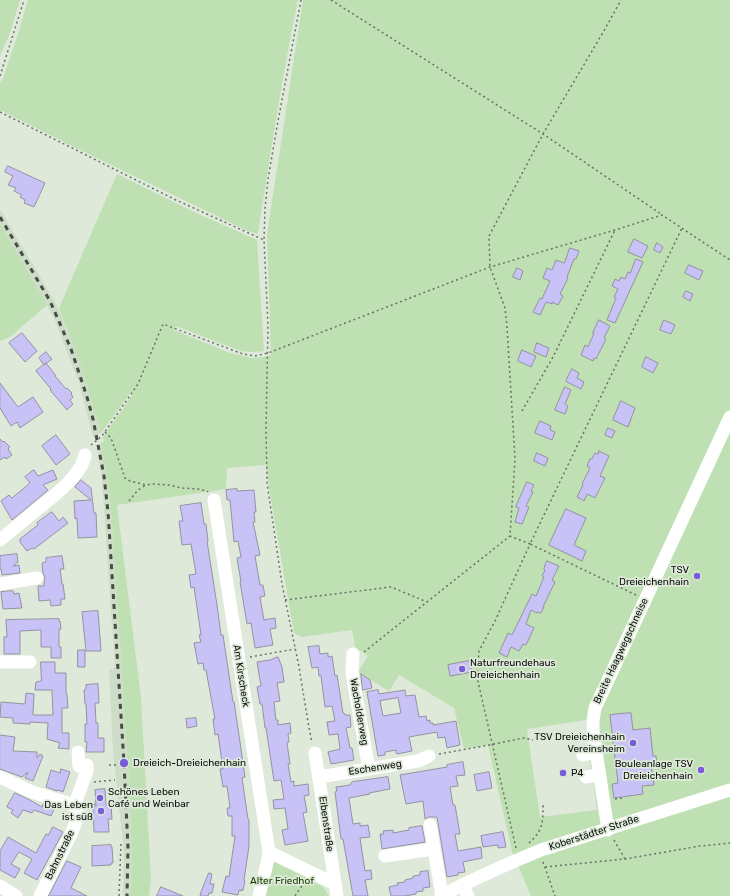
<!DOCTYPE html>
<meta charset="utf-8">
<style>
body{margin:0}
canvas{display:block;background:#dee9da}
</style>
<canvas width="730" height="896"></canvas>
<script>
const g = document.querySelector('canvas').getContext('2d');
g.lineJoin = 'round';
function fill(path, color) {
  g.fillStyle = color;
  g.fill(path, 'evenodd');
}
function stroke(path, color, width, dash) {
  g.strokeStyle = color;
  g.lineWidth = width;
  g.lineCap = dash ? 'butt' : 'round';
  g.setLineDash(dash || []);
  g.stroke(path);
}
function drawText(font, color, halo, rows, align = 'center') {
  g.font = font + ' Rubik,sans-serif';
  g.lineWidth = 3.5;
  g.setLineDash([]);
  g.textBaseline = 'middle';
  g.strokeStyle = halo;
  g.fillStyle = color;
  for (const [text, x, y, turn = 0] of rows) {
    g.save();
    g.translate(x, y);
    g.rotate((+turn || 0) * Math.PI / 180);
    g.textAlign = isNaN(turn) ? turn : align;
    if (halo) g.strokeText(text, 0, 0);
    g.fillText(text, 0, 0);
    g.restore();
  }
}
fill(new Path2D(`
 M0 209 58 307 80 363 101 433 93 437 79 383 54 318 0 224Z
 M101 443 110 496 131 811 132 873 130 896H123L124 853 113 752 109 670 115 668 102 481 97 445Z`), '#ceddc8');
fill(new Path2D(`
 M0 0H20L10 33 0 56Z
 M28 0H298C282 77 270 156 258 234L248 231 74 147 0 110V83L3 78 18 34Z
 M303 0H730V896H531L512 851 488 745 464 749 454 708 399 675 389 691 358 672 368 656 355 647 352 630 302 637 294 633 270 494 266 465 227 468 226 489 117 505 141 697 151 879 149 896H130L132 873 131 811 110 496 101 443 104 442 103 437 133 394 131 392 101 433 80 363 59 308 117 174 194 212 257 240 264 351 252 352 241 351 176 326 174 330 230 353 253 358 264 357 271 355 267 234ZM586 720 587 736 597 810 540 817 527 729Z
 M0 224 47 305 10 337 0 341Z
 M276 860 323 887 329 896H263L272 862Z`), '#bfe0b2');
const building = new Path2D(`
 M8 166 45 183 34 207 24 203 25 200 20 197 22 195 14 191 16 188 8 185 13 176 5 172Z
 M634 239 648 246 642 258 628 252Z
 M657 243 663 247 660 253 654 250Z
 M570 248 579 251 576 259H574L567 277 568 278 560 294 563 296 558 305 552 302V304L546 302 540 315 533 312 540 298 542 299 550 281 543 278 547 268 552 270 556 260 564 263Z
 M636 259 643 262 615 323 607 320 616 298 614 297 618 289 612 286 615 279 619 281 621 277 625 279 628 272 630 273Z
 M689 265 703 271 699 280 685 273Z
 M517 268 523 271 520 280 513 277Z
 M686 291 693 294 690 301 683 297Z
 M599 320 610 326 604 338 606 339 596 359 594 358 593 361 581 355 585 345 588 347 594 333H593Z
 M664 320 675 325 671 334 660 330Z
 M22 333 37 351 25 362 9 343Z
 M537 343 549 348 546 357 534 352Z
 M522 350 536 356 531 367 518 361Z
 M46 352 52 359 44 365 39 358Z
 M646 357 658 363 653 373 642 367Z
 M46 363 56 376H55L66 389 67 388 72 393 71 394 73 397 70 400 73 404 67 410 50 390 51 389 36 371Z
 M572 369 579 373 577 378 584 382 581 389 567 382 566 381Z
 M0 383 18 407 33 397 43 412 20 428 17 422 11 426 0 408Z
 M565 387 571 390 565 404 568 406 565 414 555 410Z
 M621 401 635 408 628 427 613 420Z
 M540 421 551 426 550 430 555 432 552 440 535 433Z
 M608 428 615 431 612 438 605 435Z
 M56 435 70 454 56 465 42 446Z
 M0 439 3 442 4 441 10 447 8 449 12 455 6 459 5 457 0 460Z
 M599 451 609 456 600 476 605 478 595 498 587 494 584 501 577 497 583 485 582 484 590 468 587 466 590 459H592L595 453 598 454Z
 M537 453 548 458 545 466 534 461Z
 M34 470 38 476 53 470 57 479 43 485 48 490 12 520 1 501 9 495 12 498 30 483 25 477Z
 M81 480 91 488 94 513H96L97 537 78 538 77 518 75 519 74 501 91 500 75 487Z
 M527 482 534 485 531 491 533 492 526 506 529 507 522 524 515 522 519 508 516 507Z
 M237 489V491L254 490 256 512H254L255 522H253L260 555 255 556 260 585H263L265 596 260 597 264 620 275 618 276 628 270 629 273 645 255 648 251 623 247 624 240 582H241L237 558 241 557 238 541 234 542 230 500H227L226 490Z
 M201 503 204 524H206L208 541H207L217 605 221 635H223L233 702H234L240 742 245 777 242 778 248 819 249 820V846L244 880 245 881 243 890 242 889V891L239 890 238 895 222 892 226 876 229 877 235 836H232V816H228L227 808H230L227 786 223 787 220 769H223L218 734 215 735 213 719H215L206 670H204L203 663 198 664 194 643 201 642 199 635H201L194 587 191 588 189 575 196 574 191 544 182 545 179 521H183L180 506Z
 M566 509 586 518 574 545 586 551 582 561 549 545Z
 M52 512 59 521 63 517 68 523 34 549 32 548 27 551 20 542V539L38 525 37 523Z
 M17 554 18 562 13 566 19 565 20 573 2 575 1 569H0V556Z
 M62 556 64 569H60L62 584H63L65 599H61V605L51 606 50 600 39 601 38 586H44V582L45 577 43 573 42 563 46 562V558Z
 M547 561 559 566 552 580 555 582 543 607H544L541 613 537 612V613L531 610 526 624 534 628 526 645 523 644 519 651 511 647 507 657 499 653 508 633 512 635 532 594 536 596 544 577 542 576 545 570 544 569Z
 M13 591 14 594 19 593 22 608 3 609 1 592Z
 M98 611 101 651H86L82 612Z
 M59 619V621H60L61 629H59V647H61V658H51V647H41V630L20 631V654H4V637H7L6 620Z
 M319 646 320 654 328 653V657L332 656 335 676 337 675 343 713H344L345 715H350L351 727 346 728 350 748H352L354 760 331 764 328 752 340 749 338 734 329 735 327 722 335 721 332 706 325 707 321 676H319L318 667 312 668 308 647Z
 M78 650H85V667H78Z
 M278 657 282 667 284 682 277 683 280 701 274 702 276 720H278V725L290 723 291 733 288 734 289 742 287 743 290 764H288L291 782 294 781V786L308 784 309 795 304 796 307 812 303 813 308 841 285 845 282 830 288 829 285 808 274 809 273 800 284 799 281 780 274 781 266 728H265L262 704H260L257 687 261 686 257 662 270 660Z
 M469 661 472 672 450 676 448 665Z
 M41 662H55V673H66V694H67L68 708H62V733H69V749L58 748 60 743 47 739 48 723 30 722V724L13 723V718L0 717 1 702 25 704 26 693 34 694 33 715H53L52 690H35L36 682 41 681Z
 M361 674 370 680 372 688 363 690Z
 M98 684 99 703H95L96 723H98V738H104V752H86L87 742H85V724H87L86 704H85L84 690 86 689V685Z
 M378 690 379 694 405 690 406 696 415 695 419 717 426 716 427 721 430 720V723H433V725L456 721 460 745 447 748 445 737 438 738 437 732 409 737 412 751 397 754 396 753V750L385 752V755L378 756 367 692ZM398 698 401 713 383 716 380 701Z
 M631 713 633 730 650 728 653 756H656L657 763 651 764 654 785 642 786 643 794 614 798 612 784 618 783 610 715Z
 M196 718 197 726 187 728 186 719Z
 M0 735 15 737 13 751 37 752V758L40 754 43 756 33 781 25 778 28 772 22 777 0 769Z
 M463 762 465 775 456 776 458 786 450 787 453 805H455L460 834H455L458 851 481 847 482 858 463 862 465 872 458 873V875L447 877 437 817H429L425 819 423 801 406 804 400 775 447 767V765Z
 M61 769 70 772 63 792 58 790 57 791 46 787 51 770 60 773Z
 M489 772 492 788 477 791 474 775Z
 M388 777 390 789 369 793 370 794 349 798 353 824 360 823V826L368 825 370 837 360 838 365 871 371 870 372 879 365 880 368 896H353L343 839H341L335 792 337 791 336 787 350 785 352 782Z
 M105 789 106 805H111L112 819H108L109 832H94L93 806H96L95 790Z
 M15 793 30 800 42 807 43 804 55 807 51 816 34 810 32 813 23 810 18 818 11 813 13 810 7 807Z
 M422 826 425 842 382 849 380 834H384L383 831 393 830V833L409 830V828Z
 M53 827 63 832 37 880 24 873 32 859 19 852 11 864 20 869 15 878 0 870V851L8 837 36 853 46 834 48 835Z
 M503 832 506 847 498 848V845L483 847 481 836Z
 M111 845V847H112L113 863H111V865L92 866V846Z
 M67 861 81 867 71 888 87 896H49Z
 M428 871 430 887 423 888V891L416 892V894L405 896H391L389 887 398 885 397 883 405 882V880L413 878V876L420 875V872Z
 M209 873 212 874 210 884H214L212 893H209L208 896H200L201 892Z
 M161 887 183 896H157Z`);
fill(building, '#c8c2f7');
stroke(building, '#9492a2', 1);
stroke(new Path2D(`
 M301 0 278 121 268 179 265 208 264 240 268 326 266 429 267 483 282 584 299 667 308 722 312 743
 M331 0 543 134 661 214
 M0 76 24 0
 M0 112 176 200 264 240
 M522 411 553 357 615 230
 M105 432 111 438 125 478 130 481 146 485 154 484 169 485 182 488 198 489 207 491 208 492
 M91 445 102 436 138 384 163 324 243 354 255 356 268 353 490 267 615 230 662 215 730 260
 M129 501 138 490 146 485
 M636 595 530 544 682 228
 M285 600 391 587 427 602
 M364 652 510 536
 M250 657 295 649
 M439 754 484 746 524 738 533 740
 M109 765H120
 M94 782 115 780
 M615 799 623 798V797
 M88 805 96 804
 M614 840 625 859
 M529 843C543 830 543 823 543 805
 M516 848 477 677 479 651 495 621 530 544 510 536 515 459 507 327 505 308 490 267 489 236 543 134 605 29 621 0
 M543 862 555 896
 M545 867 625 859 700 846 730 843
 M119 896 121 843
 M295 896 301 887 308 883`), '#697067', 1.5, [2, 3]);
stroke(new Path2D(`
 M214 500 269 852 335 884
 M0 540C11 531 23 521 34 512 50 499 82 476 85 455
 M0 584 37 578
 M353 654 352 673 369 769
 M0 662H30
 M315 753 337 896
 M583 755 596 752
 M0 777 32 792 71 804 77 809 78 812 77 818 72 832 40 896
 M319 777 418 761 429 756
 M586 777 599 775
 M74 806 87 771V765L79 766 78 752
 M430 825 442 896
 M608 830 593 731V721L595 708 730 417
 M385 856 434 849
 M462 885 468 896
 M0 886 16 896
 M259 896 268 859 269 852
 M441 896C473 879 507 864 541 850L730 790`), '#fff', 13);
stroke(new Path2D(`
 M0 217 50 301 71 349 87 397 93 419 104 476 108 512 124 763 128 848 127 896`), '#474d45', 3, [5, 5]);
for (const [x, y, r, color] of [
 [697,576,4,"#795dd8"],
 [462,669,4,"#795dd8"],
 [633,743,4,"#795dd8"],
 [124,763,5,"#795dd8"],
 [701,770,4,"#795dd8"],
 [563,773,4,"#795dd8"],
 [100,798,4,"#795dd8"],
 [101,811,4,"#795dd8"]
]) {
  const dot = new Path2D();
  dot.arc(x, y, r, 0, 2 * Math.PI);
  g.fillStyle = color;
  g.fill(dot);
  stroke(dot, '#dee9da', 1.5);
}
drawText('10px', '#090d08', '#dee9da', [
 ["TSV",689,570],
 ["Dreieichenhain",689,582],
 ["Naturfreundehaus",470,663,"left"],
 ["Dreieichenhain",470,675,"left"],
 ["TSV Dreieichenhain",625,737],
 ["Vereinsheim",625,749],
 ["Dreieich-Dreieichenhain",133,763,"left"],
 ["Bouleanlage TSV",693,764],
 ["Dreieichenhain",693,776],
 ["P4",571,773,"left"],
 ["Schönes Leben",108,792,"left"],
 ["Café und Weinbar",108,804,"left"],
 ["Das Leben",93,805],
 ["ist süß",93,817]
], 'right');
drawText('10px', '#090d08', '#dee9da', [
 ["Breite Haagwegschneise",621,651,-65],
 ["Am Kirscheck",241,676,81],
 ["Wacholderweg",359,712,80],
 ["Eschenweg",375,768,-9],
 ["Eibenstraße",326,824,82],
 ["Koberstädter Straße",594,833,-18],
 ["Bahnstraße",60,855,-64]
]);
drawText('10px', '#1c4104', '#dee9da', [
 ["Alter Friedhof",282,881]
]);
</script>
